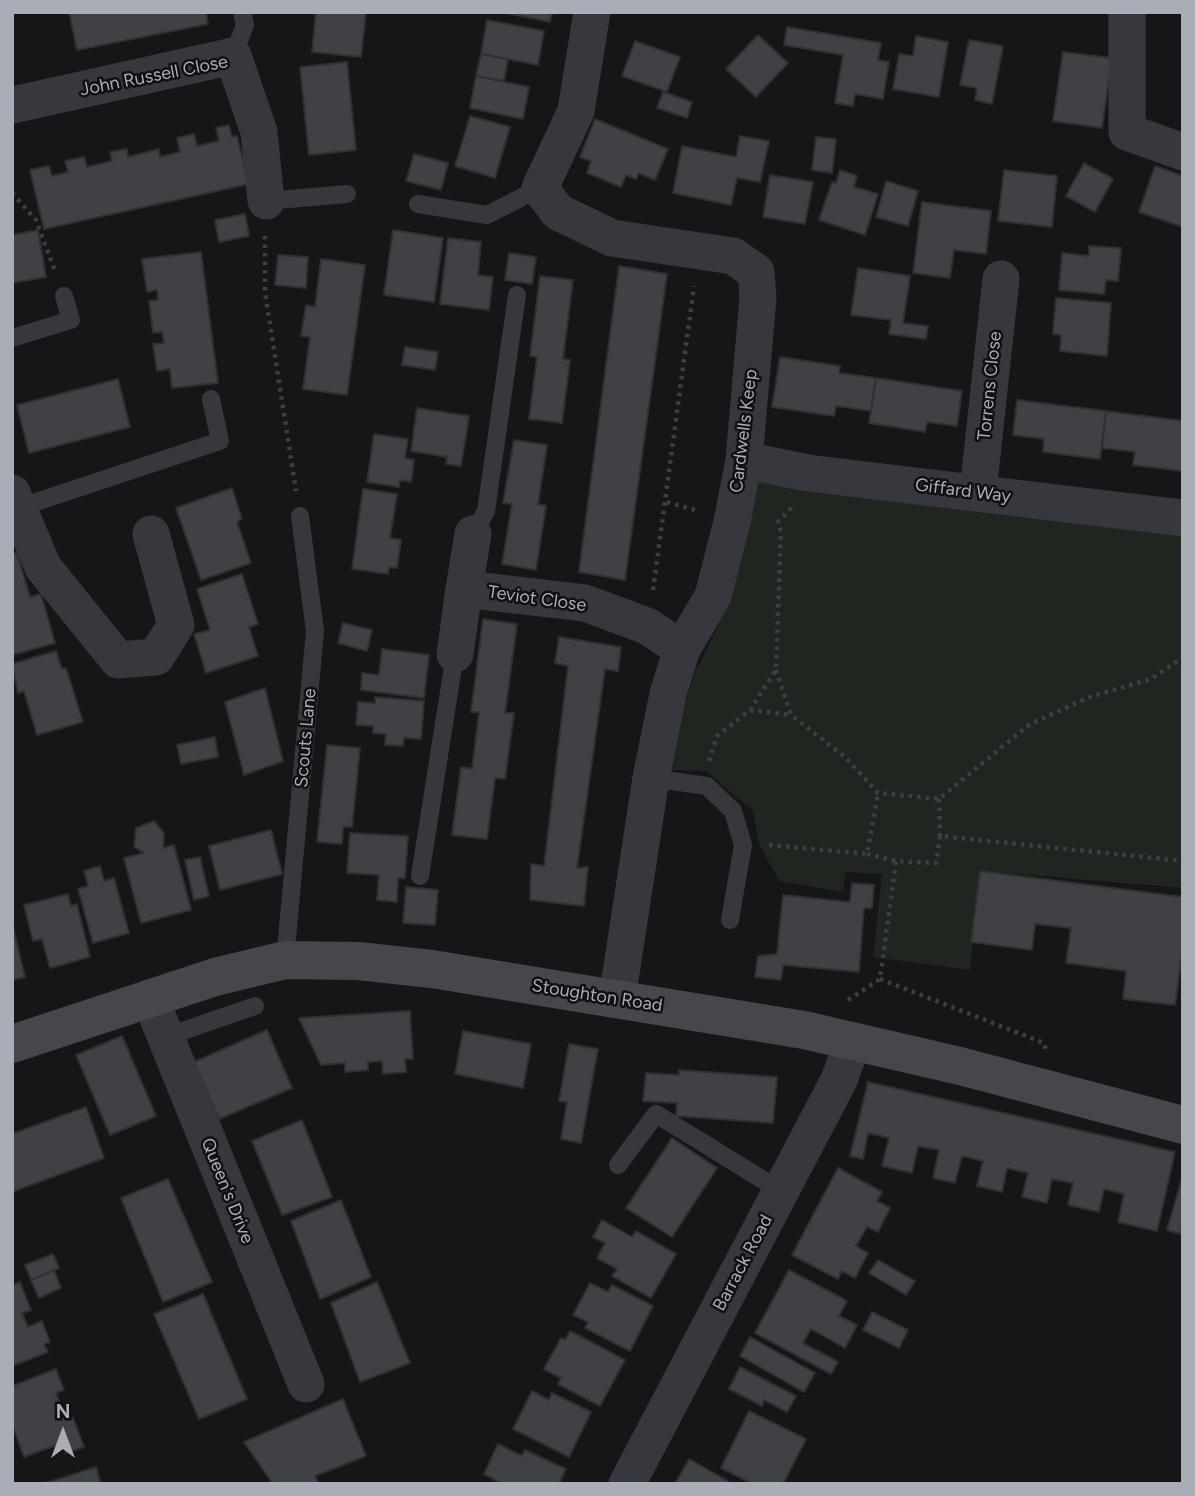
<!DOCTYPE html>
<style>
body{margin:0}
#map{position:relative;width:1195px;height:1496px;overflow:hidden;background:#161618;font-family:Figtree,sans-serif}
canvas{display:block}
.frame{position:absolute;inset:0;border:14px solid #a8adb8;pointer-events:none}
.north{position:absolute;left:28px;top:1398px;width:70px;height:70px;-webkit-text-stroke:5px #111113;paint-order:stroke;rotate:0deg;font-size:19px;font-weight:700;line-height:28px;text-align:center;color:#a8adb8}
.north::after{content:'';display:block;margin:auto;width:24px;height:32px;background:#a8adb8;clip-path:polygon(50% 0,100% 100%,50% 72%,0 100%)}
</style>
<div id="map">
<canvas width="1195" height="1496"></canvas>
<div class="frame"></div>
<div class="north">N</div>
</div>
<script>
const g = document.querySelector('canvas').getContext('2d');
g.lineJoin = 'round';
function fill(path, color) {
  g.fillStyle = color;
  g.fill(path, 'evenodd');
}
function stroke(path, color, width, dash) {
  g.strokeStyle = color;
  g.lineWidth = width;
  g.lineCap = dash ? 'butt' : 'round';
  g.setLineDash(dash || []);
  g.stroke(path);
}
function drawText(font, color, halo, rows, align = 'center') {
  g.font = font + ' Figtree,sans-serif';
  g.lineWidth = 5;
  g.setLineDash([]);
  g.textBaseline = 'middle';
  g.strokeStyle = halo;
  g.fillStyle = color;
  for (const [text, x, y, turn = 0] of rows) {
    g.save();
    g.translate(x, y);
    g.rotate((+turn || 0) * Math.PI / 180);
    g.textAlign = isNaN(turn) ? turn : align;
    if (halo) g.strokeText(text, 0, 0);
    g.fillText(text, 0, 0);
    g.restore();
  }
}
fill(new Path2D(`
 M758 481 1183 531V888L981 871 970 970 873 957 882 874 845 872 843 892 779 881 759 844 753 811 706 771 664 770 695 673 728 605Z`), '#1e261f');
const building = new Path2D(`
 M69 12H206L208 24 77 50Z
 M316 12H366L361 57 312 52Z
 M501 12H552L550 22Z
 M487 20 544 31 538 65 481 54Z
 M787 27 881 43 878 60 889 62 883 99 855 94 853 106 835 103 843 55 784 45Z
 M758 35 788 63 756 97 726 69Z
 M916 36 948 42 939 97 893 89 899 54 913 56Z
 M969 40 1003 46 992 104 975 100 977 88 960 85Z
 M635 41 680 57 667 92 622 76Z
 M1063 52 1112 58 1102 128 1053 121Z
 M481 54 508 59 504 81 476 76Z
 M347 62 356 150 309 155 300 67Z
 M476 76 529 87 523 119 470 108Z
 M663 92 692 102 687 118 657 108Z
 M470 116 510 127 495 178 455 166Z
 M595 119 668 149 655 180 639 173 636 179 626 175 621 187 587 173 591 161 580 157Z
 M229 125 232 137 237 136 249 184 44 229 30 170 49 166 52 176 68 172 65 161 84 157 87 167 112 161 110 152 127 149 128 157 159 149 160 157 180 152 177 138 194 134 197 146 219 141 216 128Z
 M740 136 769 141 760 182 737 178 731 205 673 193 682 146 736 157Z
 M816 137 836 139 832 173 812 170Z
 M414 154 448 163 441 190 406 181Z
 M1084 163 1113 179 1095 212 1066 196Z
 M1155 166 1183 176V227L1139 212Z
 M840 170 857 176 854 187 878 194 865 235 819 220 832 182 836 183Z
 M1004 170 1057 176 1052 227 998 221Z
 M770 175 813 182 805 224 763 217Z
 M886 181 918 191 908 226 876 217Z
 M922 202 991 211 986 254 954 250 950 278 913 273Z
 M245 214 249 236 219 242 215 220Z
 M38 230 46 277 12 283V235Z
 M393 230 443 238 434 302 384 295Z
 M448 238 481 242 478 275 493 277 489 310 440 304Z
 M1089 246 1121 248 1118 281 1106 280 1104 294 1059 290 1062 253 1089 256Z
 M201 252 218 383 172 388 170 369 157 371 153 344 164 343 162 332 153 333 149 301 158 300 157 290 147 292 142 259Z
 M509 253 536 257 532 284 505 280Z
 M278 255 308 257 306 288 275 285Z
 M321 259 365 265 347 395 303 389 310 337 301 336 306 305 315 307Z
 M619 266 667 274 625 580 579 572Z
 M858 268 910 276 903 323 928 326 926 339 889 334 891 320 851 315Z
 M540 276 573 280 563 359 570 360 562 423 529 419 537 357 530 356Z
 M1056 298 1111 303 1107 356 1060 351 1061 335 1053 334Z
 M405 347 438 352 435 370 402 365Z
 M780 357 840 366 839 373 876 378 871 411 836 406 834 416 772 407Z
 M876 378 962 391 957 426 927 422 925 432 869 423Z
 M118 379 130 427 29 453 17 405Z
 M1017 400 1106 411 1100 459 1043 452 1044 439 1013 435Z
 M417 408 469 416 461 466 446 464 447 457 411 451Z
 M1106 411 1183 421V471L1133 465 1135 452 1102 448Z
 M374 434 408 439 405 458 414 460 411 482 400 480 399 487 367 482Z
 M514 440 547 445 538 504 546 506 536 570 502 564 512 504 503 503Z
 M232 488 242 519 237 522 251 563 201 580 176 508Z
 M363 489 397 494 390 538 401 540 397 568 389 567 388 574 352 569Z
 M17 553 30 597 41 594 55 643 12 655V554Z
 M242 574 258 624 249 627 258 656 206 673 194 634 210 630 197 589Z
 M483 619 517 624 505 713H514L505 779 495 778 487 839 452 835 461 767 472 769 479 712H471Z
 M343 623 372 630 367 651 338 643Z
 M559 637 621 647 618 671 605 669 577 868 588 867 584 906 530 900 531 864 544 866 568 666 555 663Z
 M382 649 429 655 424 698 361 690 362 673 379 675Z
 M56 651 62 669 66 668 83 722 37 735 24 691 18 693 12 664Z
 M265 688 283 761 244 775 225 702Z
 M375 697 424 701 421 739 404 738 403 746 385 745 386 734 373 733V726L356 725 358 702 375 703Z
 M215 737 218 757 181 764 177 745Z
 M327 745 360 748 352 827H343L342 844 317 842Z
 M154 821 164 833 163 848 174 845 191 910 141 923 124 858 144 853 134 847 136 828Z
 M271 830 282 874 220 890 209 846Z
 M350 833 408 836 405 878H398L397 902 377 900 379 875 347 873Z
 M200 857 209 896 194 900 185 860Z
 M100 866 104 881 114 878 129 933 93 943 78 889 88 886 84 871Z
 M980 871 1183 897V947L1175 1005 1123 999 1126 971 1066 963 1071 928 1035 924 1032 950 971 942Z
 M852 883 874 885 872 908H864L859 972 783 965 781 980 755 977 758 956 777 954 783 895 850 902Z
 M406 887 438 890 435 925 403 923Z
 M68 894 71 906 77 904 90 957 50 968 42 939 33 941 24 905Z
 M12 923 25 977 12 980Z
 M410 1011 413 1059H405L406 1072 383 1074 382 1061 368 1062V1070L345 1072V1063L321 1065 299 1018Z
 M267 1030 292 1088 219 1119 194 1062Z
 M463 1031 531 1044 523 1088 455 1074Z
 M122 1036 156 1116 110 1135 76 1055Z
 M569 1044 598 1049 581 1143 561 1139 567 1102 559 1101Z
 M679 1070 777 1077 773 1123 676 1116 677 1103 643 1101 646 1073 679 1075Z
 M868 1082 1175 1152 1157 1231 1118 1222 1124 1194 1104 1189 1099 1212 1068 1205 1073 1183 1052 1179 1047 1203 1022 1197 1028 1173 1007 1168 1002 1192 977 1186 983 1161 962 1156 955 1183 933 1178 939 1150 918 1146 912 1173 882 1166 889 1138 868 1133 863 1159 850 1156Z
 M86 1107 104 1158 12 1192V1134Z
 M302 1120 332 1197 282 1215 252 1141Z
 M672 1138 717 1168 672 1237 626 1208Z
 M838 1168 882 1192 877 1201 890 1208 878 1232 867 1227 856 1246 868 1253 855 1278 842 1271 838 1279 792 1255Z
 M1183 1175V1224L1180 1234 1167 1230Z
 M168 1179 212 1282 163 1302 121 1198Z
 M341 1200 371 1277 320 1299 291 1221Z
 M602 1220 632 1237 636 1231 676 1254 651 1298 612 1276 617 1269 597 1258 605 1243 593 1237Z
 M53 1254 59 1268 31 1280 25 1265Z
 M878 1260 915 1281 906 1295 869 1273Z
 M54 1270 61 1288 39 1298 31 1280Z
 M789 1270 847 1301 839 1316 857 1325 845 1348 811 1329 803 1343 838 1362 831 1374 755 1333Z
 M20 1282 31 1310 22 1313 28 1327 42 1321 50 1342 44 1344 48 1352 12 1366V1285Z
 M377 1282 410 1363 360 1382 331 1303Z
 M590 1283 608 1292 612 1285 653 1306 630 1351 585 1328 588 1322 573 1315Z
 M203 1294 247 1399 199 1419 154 1314Z
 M872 1312 908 1330 899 1348 863 1330Z
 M570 1331 625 1360 600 1406 558 1384 561 1378 544 1369 561 1338 565 1340Z
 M750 1337 815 1373 804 1392 740 1356Z
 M740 1367 796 1396 787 1412 764 1400 762 1406 729 1389Z
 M56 1369 64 1390 56 1393 66 1420 73 1418 84 1447 66 1453 62 1443 24 1457 12 1424V1386Z
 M532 1391 549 1400 552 1393 591 1412 569 1457 513 1429Z
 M343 1399 366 1456 315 1476 319 1484H273L244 1442Z
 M749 1411 806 1439 783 1484H753L721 1468Z
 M498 1444 522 1456 525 1450 566 1469 559 1484H503L484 1474Z
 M689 1459 728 1481 726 1484H675Z
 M96 1467 101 1484H46V1483Z`);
fill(building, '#404145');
stroke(building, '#303034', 2);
stroke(new Path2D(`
 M12 193 36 220 55 271
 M265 236V292L296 491
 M667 502 699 511
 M653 590 694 286
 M776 670 791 715 845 757 878 793 939 799 1030 724 1090 697 1151 679 1183 657
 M750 710 791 715
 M709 761 717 736 750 710 776 670 781 532 778 522 792 507
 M939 799 940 836
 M769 845 867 854 878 793
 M867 854 896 861 936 863 940 836 1183 861
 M880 979 1044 1043 1046 1051
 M848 1000 880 979 896 861`), '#3d3f44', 4.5, [3.5, 5]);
stroke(new Path2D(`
 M233 56 245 25 242 12
 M266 201 347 194
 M418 204 487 215 540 188
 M12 338 71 320 64 296
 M21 507 220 441 211 399
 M473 534 486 511 517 295
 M651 778 707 786 733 811 743 845 730 920
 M420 876 455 654
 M285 960 315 631 300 516
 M165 1037 255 1006
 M618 1165 656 1114 781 1191`), '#37383d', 18);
stroke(new Path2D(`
 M592 12 576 111 540 188 558 212 612 238 733 256 756 272 758 298 744 460 732 522 713 596 682 649 668 694 651 778 617 999
 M1127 12V132L1183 152
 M13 105 233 56 259 132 266 201
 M744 460 808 473 1183 518
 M978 492 1001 279
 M12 493 43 567 118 660 156 657 176 625 151 534
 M464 589 473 534
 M455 654 464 589 585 603 647 626 682 649
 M150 998 306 1384
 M627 1484 839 1080 853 1041`), '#37383d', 37);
stroke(new Path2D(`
 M12 1044 215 977 285 960 358 961 432 969 804 1030 960 1066 1183 1125`), '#45474d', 38);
drawText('18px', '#a8adb8', '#111113', [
 ["John Russell Close",154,76,-11],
 ["Torrens Close",990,386,-84],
 ["Cardwells Keep",744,431,-83],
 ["Giffard Way",963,491,7],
 ["Teviot Close",537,599,8],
 ["Scouts Lane",306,738,-85],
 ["Stoughton Road",597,996,9],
 ["Queen's Drive",227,1191,68],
 ["Barrack Road",743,1263,-62]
]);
</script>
